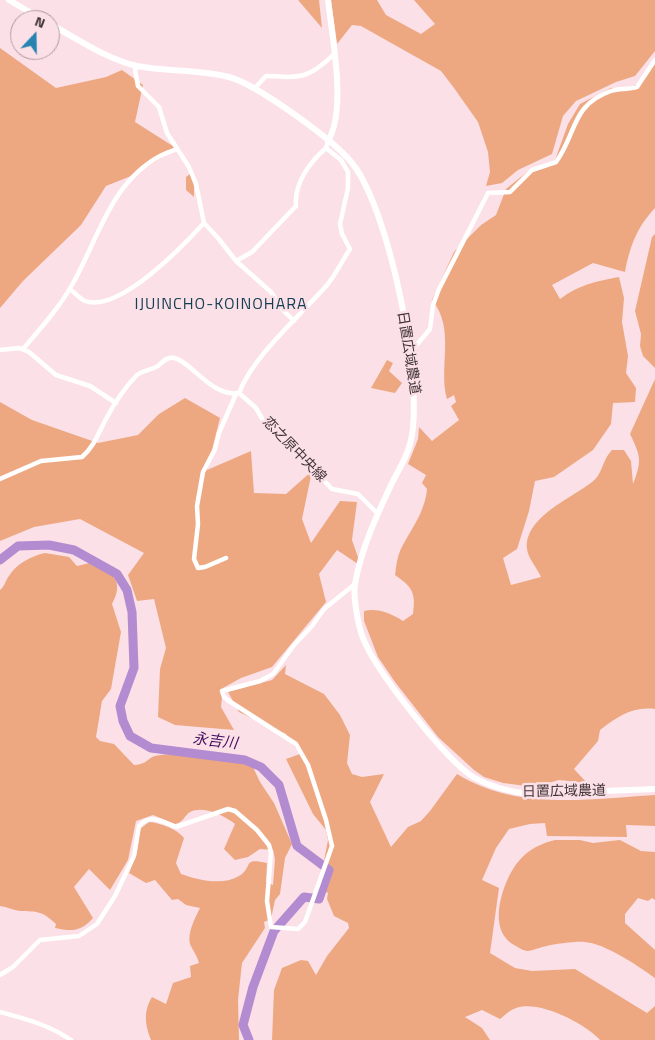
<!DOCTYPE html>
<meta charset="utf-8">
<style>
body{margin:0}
#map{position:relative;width:655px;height:1040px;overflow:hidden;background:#fbe0e7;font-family:"Titillium Web",sans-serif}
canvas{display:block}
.north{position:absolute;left:10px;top:10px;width:50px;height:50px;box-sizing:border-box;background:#fbe0e7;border:1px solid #b19ba1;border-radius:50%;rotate:21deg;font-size:14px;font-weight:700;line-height:20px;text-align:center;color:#413437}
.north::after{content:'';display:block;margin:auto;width:18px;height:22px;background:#2783b0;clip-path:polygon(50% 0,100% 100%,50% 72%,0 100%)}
</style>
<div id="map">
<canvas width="655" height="1040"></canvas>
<div class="north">N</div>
</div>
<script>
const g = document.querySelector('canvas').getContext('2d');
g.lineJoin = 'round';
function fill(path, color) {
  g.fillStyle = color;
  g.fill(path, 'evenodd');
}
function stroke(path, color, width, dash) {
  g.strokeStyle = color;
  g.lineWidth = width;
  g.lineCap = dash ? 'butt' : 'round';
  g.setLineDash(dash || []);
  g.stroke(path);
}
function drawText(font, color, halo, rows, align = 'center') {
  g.font = font + ' "Titillium Web","Noto Sans JP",sans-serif';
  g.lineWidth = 5;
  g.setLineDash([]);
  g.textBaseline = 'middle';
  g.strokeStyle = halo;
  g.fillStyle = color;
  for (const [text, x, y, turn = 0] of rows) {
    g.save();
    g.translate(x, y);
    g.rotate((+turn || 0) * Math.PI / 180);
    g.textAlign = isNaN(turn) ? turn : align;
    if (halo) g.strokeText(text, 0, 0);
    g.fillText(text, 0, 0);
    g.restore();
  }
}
fill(new Path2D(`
 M298 0H319L322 28Z
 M331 0H377L386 15 421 34 435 24 414 0H655V51L635 76 616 82 576 101 563 116 552 154 518 170 502 183 486 186 490 172 488 152 478 122 454 88 441 71 361 26 352 25 337 44Z
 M0 48 56 88 106 77 122 70 143 85 135 122 176 148 136 174 106 186 81 225 23 281 0 308Z
 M655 62V208C637 227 630 246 625 272L593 263 552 285 560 299C578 285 597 281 619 277L624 298 622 322 628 356 626 373 636 388 635 402 613 403 611 424 593 450 554 477 535 481 529 511 517 549 503 558 511 585 541 577C537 568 528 558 527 549 524 517 572 498 592 482 603 474 602 460 612 450H624L631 461 633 484C642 461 641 457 630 434L655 379V709C632 706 617 717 600 730L598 741 574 769 587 783 559 780 534 787 503 783 484 777 474 770 438 737 395 682 378 657 364 621V611C378 608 390 613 403 621L413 614C416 592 412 587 395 575 396 567 397 558 400 551 410 530 425 513 427 489L422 483 426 475 408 464 418 439 419 427 432 441 459 420 451 406 456 402 454 395 447 399C438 367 456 329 432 300L454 252 481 225 496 215 506 189 532 168 555 160 568 124 580 104 611 88H630L639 83Z
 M190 174 194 186V197L186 190V177Z
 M655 234V368L643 356 640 346 641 334 635 311 652 237Z
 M387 360 393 363 389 371 402 383 395 393 371 388Z
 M185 398 220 418 207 470 251 451 254 493 286 494 312 471 302 519 311 543 340 501 357 502 352 540 361 566 337 550 319 574 326 602 272 667 241 678 223 688 221 707 234 730 175 725 158 717 160 669 166 648 154 599 137 601 128 575 144 553 80 519 34 527 0 541V402L32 420 98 443 138 435 159 414Z
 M45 553 69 557 77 566 94 562C112 574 125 580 112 604L121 632 111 689 102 701 96 737 100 741 114 744 134 765C148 764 146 759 155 756 174 751 233 758 252 765L260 782 274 803 292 844 285 858 280 894 275 900 271 919 264 922 265 928 242 963 238 1000 239 1040H151C145 1024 143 1012 152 997L166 1004 173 983 191 977 190 966 199 963C197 955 193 951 190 944 187 933 195 918 200 908L186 905 178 899 172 900 155 880 146 883 129 873 137 852 140 829 149 822C161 823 177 829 184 838L176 863 181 874C198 880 222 886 239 876 254 867 241 857 267 863L266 882 273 885 275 859 273 850 260 849 248 857 235 860 224 849 235 824C225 816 203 805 190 812 184 816 183 823 175 824L153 815 136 821 128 860 110 890 89 869 74 887 93 918C82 931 72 932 55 928L56 924C41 910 38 912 20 911 13 910 7 907 0 906V590C5 586 5 581 9 576 16 564 31 556 45 553Z
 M286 665 285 674 324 694 340 715 350 735 347 763 352 774 362 777 384 774 370 802 391 847 408 827 421 821 430 811 457 774C517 811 587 799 655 795V826L626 825 627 837 547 836 545 823 530 824 509 829 496 848 482 880 499 888 490 953 515 968 532 971 575 969 647 1013 655 1006V1040H600C584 1023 539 1000 516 1008 510 1010 505 1015 500 1019L482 1010 465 1017 482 1028 490 1040H272L274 990 282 968 301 960 308 961 316 975 327 956 349 928 348 923 334 916 327 899 328 893 319 888 328 840 326 830 313 814 286 759 300 754 286 734 239 712 228 692 272 680Z
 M555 840H580L593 843 620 840 641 851 655 852V900L652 898 648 901 638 898 625 914V923L655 950V978C638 966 605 943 584 942 578 941 554 944 547 946 541 947 534 950 528 951 523 951 518 947 514 945 492 932 498 903 506 883 516 859 530 846 555 840Z`), '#eda881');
stroke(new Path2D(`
 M0 560 18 546 49 545 74 550 117 574 127 590 132 612 134 668 120 706 123 721 130 736 151 748 245 760 261 767 279 785 297 846 329 870 319 899 304 897 274 931 253 987 243 1025 249 1040`), '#b28bd0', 9);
stroke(new Path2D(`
 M138 66 135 70 138 86 159 107 167 133 189 167 196 184 204 223 218 238 236 261 271 292 283 310 294 321
 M255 88 266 76C300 78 309 79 334 54
 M236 261 252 252 296 206C294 183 310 162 326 148
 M70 289C74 292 80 299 85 301 119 313 182 247 204 223
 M23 349C40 329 59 308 72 285 98 240 110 183 160 156 165 153 172 151 177 149
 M0 350 19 348 29 352 56 375 90 386 116 403
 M409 354 430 329 433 305 439 289 488 193 510 192 532 170 556 162C577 133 571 105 611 91 619 88 629 90 637 87L655 60
 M239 393C253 356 300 316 327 285 336 274 342 261 350 249L342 234 340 224 348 188V172L341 160 326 148 328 141
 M239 393 256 408 267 427 289 445 332 489 358 494 378 514
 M0 479 41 461 82 457C94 447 99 432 106 419 114 404 125 387 137 375 143 370 152 370 158 366 162 362 168 356 174 358 191 361 212 398 239 393
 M226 558 205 567 198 568 194 559 198 524 197 506 203 472 215 449 219 433 236 394
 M0 975 13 967 40 940 79 936 97 924 115 896 134 856 139 826C151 813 162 822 176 827L228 809 235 811 257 830 269 845 271 852 267 901 271 927 298 929 305 922 332 846 326 820 308 765 296 744 229 701 224 697 222 691 260 681 273 674 294 645 312 626 324 609 355 584
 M0 1012C26 1019 49 1025 71 1040`), '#fff', 4.5);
stroke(new Path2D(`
 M9 0 43 20
 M50 24C78 39 106 59 137 66 167 72 199 69 229 77 256 84 334 140 352 163 389 208 426 388 410 444 407 457 398 471 392 483 377 515 361 549 355 584 353 597 358 626 363 638 375 670 445 759 473 777 491 787 510 792 530 794L655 789
 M328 141C347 110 332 36 328 0`), '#fff', 6);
drawText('14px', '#413437', '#fbe0e7', [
 ["日置広域農道",408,353,81],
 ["恋之原中央線",294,450,46],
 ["日置広域農道",564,792,-1]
]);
drawText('italic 15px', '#440c60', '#fbe0e7', [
 ["永吉川",215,742,7]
]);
g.letterSpacing = '1px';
drawText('16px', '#123d52', '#fbe0e7', [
 ["IJUINCHO-KOINOHARA",221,305]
]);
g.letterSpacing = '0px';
</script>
